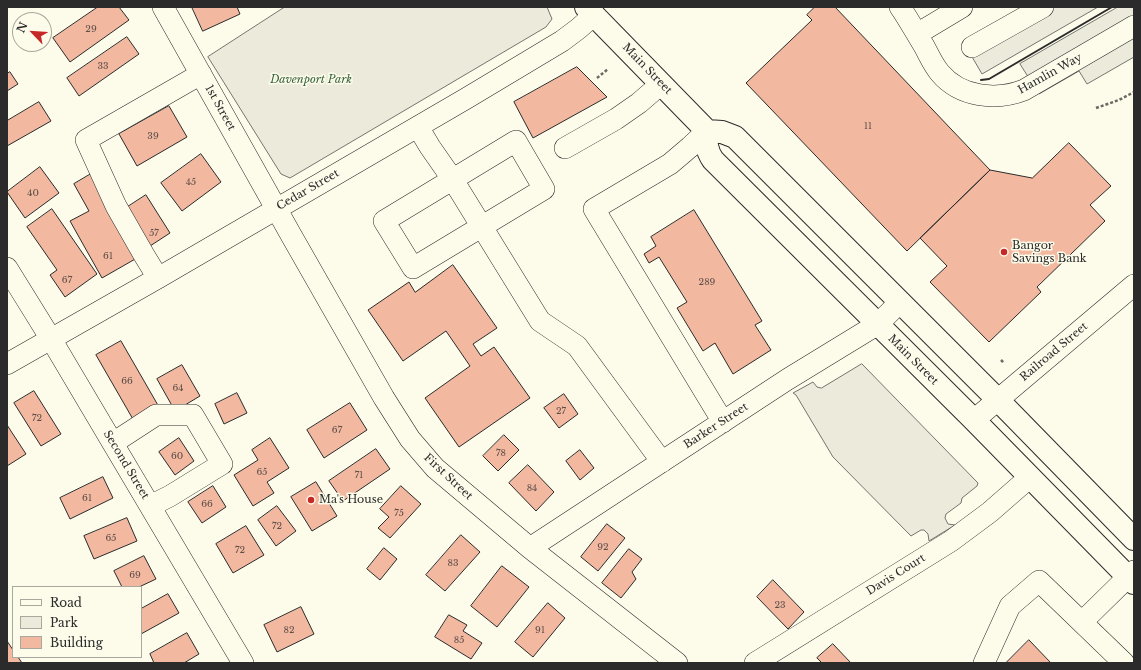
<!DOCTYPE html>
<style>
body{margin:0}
#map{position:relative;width:1141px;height:670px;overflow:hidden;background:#fdfbea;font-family:"Libre Baskerville",serif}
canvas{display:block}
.frame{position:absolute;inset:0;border:8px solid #2b2b2b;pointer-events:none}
.legend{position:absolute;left:12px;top:586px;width:130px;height:72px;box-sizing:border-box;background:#fdfbea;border:1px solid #a9a89e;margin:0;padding:5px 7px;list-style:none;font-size:12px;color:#2b2b2b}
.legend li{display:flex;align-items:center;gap:8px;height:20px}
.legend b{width:20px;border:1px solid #a9a89e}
.north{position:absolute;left:12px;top:12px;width:40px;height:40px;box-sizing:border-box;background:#fdfbea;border:1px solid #a9a89e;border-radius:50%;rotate:295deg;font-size:11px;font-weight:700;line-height:16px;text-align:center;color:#2b2b2b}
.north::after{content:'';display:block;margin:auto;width:14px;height:18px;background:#c62828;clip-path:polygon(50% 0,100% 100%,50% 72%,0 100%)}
</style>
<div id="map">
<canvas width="1141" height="670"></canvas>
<div class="frame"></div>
<ul class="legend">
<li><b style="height:5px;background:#fdfbea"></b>Road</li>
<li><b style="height:11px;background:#ecebdb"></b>Park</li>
<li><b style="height:11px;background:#f2b8a0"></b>Building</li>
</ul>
<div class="north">N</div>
</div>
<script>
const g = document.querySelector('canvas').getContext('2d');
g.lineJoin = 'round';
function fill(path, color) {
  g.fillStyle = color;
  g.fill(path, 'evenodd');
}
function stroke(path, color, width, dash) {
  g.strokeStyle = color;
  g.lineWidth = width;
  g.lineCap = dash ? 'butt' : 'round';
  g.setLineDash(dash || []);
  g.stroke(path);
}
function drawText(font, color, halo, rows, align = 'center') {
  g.font = font + ' "Libre Baskerville",serif';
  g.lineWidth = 3;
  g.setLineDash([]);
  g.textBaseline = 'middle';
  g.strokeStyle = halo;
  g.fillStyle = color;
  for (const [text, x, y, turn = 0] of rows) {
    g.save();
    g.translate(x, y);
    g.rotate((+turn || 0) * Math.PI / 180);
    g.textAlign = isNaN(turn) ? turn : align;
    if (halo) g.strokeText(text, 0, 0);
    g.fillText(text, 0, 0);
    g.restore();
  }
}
const green = new Path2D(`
 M285 7H547L552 19 546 27 290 178 281 174 208 57Z`);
fill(green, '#ecebdb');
stroke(green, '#74746e', 1);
const parking = new Path2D(`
 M1025 7H1098L982 74 964 43Z
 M1118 7H1134V57L1087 84 1079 71 1039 94 1020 64Z
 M862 364 978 483 977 486 962 498 961 503 946 514 945 518 948 524 955 525 929 541 928 534 924 530H921L911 536 833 457 796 395 793 393 813 382 817 387 821 388Z`);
fill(parking, '#eceadb');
stroke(parking, '#74746e', 1);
const building = new Path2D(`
 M98 7H119L129 20 70 62 53 38Z
 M192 7H237L240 14 203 31Z
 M815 7H835L990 170 907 251 746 83 812 20 807 15Z
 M127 37 139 54 79 96 67 78Z
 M577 67 607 97 533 138 514 102Z
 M10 72 18 84 7 91V74Z
 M39 102 51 121 7 146V121Z
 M169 106 187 137 137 166 119 134Z
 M1069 143 1111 186 1090 205 1105 221 1037 287 1041 292 989 342 930 282 947 266 920 238 990 170 1032 178Z
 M201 154 221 182 182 211 161 183Z
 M40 167 59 193 25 218 7 192Z
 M91 174 137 258 102 278 70 221 89 211 74 184Z
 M146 195 170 233 147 248 123 210Z
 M52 209 97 274 65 297 50 275 57 270 27 227Z
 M694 210 762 321 755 325 771 350 733 374 715 343 703 351 677 308 687 302 659 257 649 263 644 254 656 246 651 237Z
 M453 265 497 328 473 344 481 356 494 347 530 398 459 447 425 398 470 366 446 331 403 361 368 310 409 282 415 292Z
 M121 341 159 407 134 421 96 355Z
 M182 365 200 396 175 411 157 379Z
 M34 391 61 434 41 446 14 403Z
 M237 393 247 413 224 424 215 404Z
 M564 394 578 414 559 428 544 408Z
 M350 403 367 430 324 458 307 430Z
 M7 425 26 454 7 466Z
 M504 435 519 450 498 471 483 456Z
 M179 438 194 461 175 475 159 452Z
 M270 438 289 468 267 482 274 493 253 506 234 475 258 460 252 450Z
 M376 449 390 469 343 501 329 481Z
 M580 450 594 468 580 480 566 461Z
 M528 465 554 492 536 511 509 483Z
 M103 477 113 498 70 519 60 498Z
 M316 482 337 516 312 531 291 497Z
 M213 486 226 507 202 523 188 502Z
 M401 486 421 504 390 538 378 528 389 517 380 509Z
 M277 506 296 531 276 546 258 520Z
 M127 518 137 541 94 559 84 536Z
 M607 524 625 538 598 571 581 557Z
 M246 526 264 555 233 573 216 544Z
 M461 535 480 552 445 591 426 575Z
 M384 548 397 559 380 580 367 569Z
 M629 549 642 559 632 572 636 579 621 598 602 583Z
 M144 556 156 579 139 587H122L114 571Z
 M502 566 529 587 497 627 471 606Z
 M773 580 804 612 788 629 757 597Z
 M168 594 179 613 141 634V609Z
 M548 603 565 618 533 657 515 642Z
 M301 607 314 634 277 652 264 625Z
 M449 615 467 625 463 631 482 643 471 659 435 637Z
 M187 633 199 654 184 663H154L150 654Z
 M1029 640 1051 663H1006Z
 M7 641 13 650V657H18L22 663H7Z
 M833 644 851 663H822L817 658Z`);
fill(building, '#f2b8a0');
stroke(building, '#2b2b2b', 1);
const minor = new Path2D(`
 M163 7 291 235 384 398 410 439 435 468 530 548 677 663
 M900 7C909 20 916 33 924 46 929 55 933 65 940 73 960 97 996 101 1024 90L1134 26
 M917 34 962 7
 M972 47 1043 7
 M418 127 430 147 453 180 540 321 577 346 662 462
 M707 131 690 147 670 164 594 209 723 422
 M516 141 544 189 413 268 384 221Z
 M565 148 616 119 639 103 661 84
 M7 268 51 339 243 663
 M158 278 144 255 116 206 86 140 201 74
 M7 364 158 278 467 98 562 41 578 29 594 15
 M974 420 1134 285
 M113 443 156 415H193L222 464 170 496 150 506
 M530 548 788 379 878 324 900 302
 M1082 622 1134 571
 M755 663 951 541 990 512 1030 477
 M984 663 1010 606 1039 581 1124 663`);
const major = new Path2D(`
 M586 7 707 131 722 132 735 137 998 400 1134 539
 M707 131C706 142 706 150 713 160L974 420 1134 583`);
stroke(minor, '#2b2b2b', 22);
stroke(major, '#2b2b2b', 24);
stroke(new Path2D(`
 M597 78 608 69
 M1096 108 1119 100 1134 92
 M1001 360 1004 363`), '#6a6964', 2.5, [3, 2]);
stroke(minor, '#fdfbea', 21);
stroke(major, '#fdfbea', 22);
stroke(new Path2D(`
 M981 80 989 79 1112 7`), '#2b2b2b', 2);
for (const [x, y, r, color] of [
 [1004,252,4,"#c62828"],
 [311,500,4,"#c62828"]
]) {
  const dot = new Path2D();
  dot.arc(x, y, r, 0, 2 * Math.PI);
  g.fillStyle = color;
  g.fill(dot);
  stroke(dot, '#fdfbea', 1.5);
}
drawText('9px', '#5d4e48', null, [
 ["29",91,29],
 ["33",103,66],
 ["11",868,126],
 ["39",153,136],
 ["45",191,182],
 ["40",33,193],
 ["57",154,233],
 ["61",108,256],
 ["67",67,280],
 ["289",707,282],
 ["66",127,381],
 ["64",178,388],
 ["27",561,411],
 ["72",37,418],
 ["67",337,430],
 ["78",501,453],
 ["60",177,456],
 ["65",262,472],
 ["71",359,475],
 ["84",532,488],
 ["61",87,498],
 ["66",207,504],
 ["75",399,513],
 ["72",277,526],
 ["65",111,538],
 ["92",603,547],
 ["72",240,550],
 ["83",453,563],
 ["69",135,575],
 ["23",780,605],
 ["82",289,630],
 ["91",540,630],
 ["85",459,640]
]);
drawText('11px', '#2b2b2b', '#fdfbea', [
 ["Main Street",647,69,46],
 ["Hamlin Way",1050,74,-29],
 ["1st Street",220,108,61],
 ["Cedar Street",308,190,-30],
 ["Railroad Street",1054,352,-40],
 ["Main Street",913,360,45],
 ["Barker Street",716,426,-33],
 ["Second Street",126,465,59],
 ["First Street",448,477,43],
 ["Davis Court",896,575,-32]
]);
drawText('italic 11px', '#34623c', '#fdfbea', [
 ["Davenport Park",311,80]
]);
drawText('11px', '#2b2b2b', '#fdfbea', [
 ["Bangor",1012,246],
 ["Savings Bank",1012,259],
 ["Ma's House",319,500]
], 'left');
</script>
